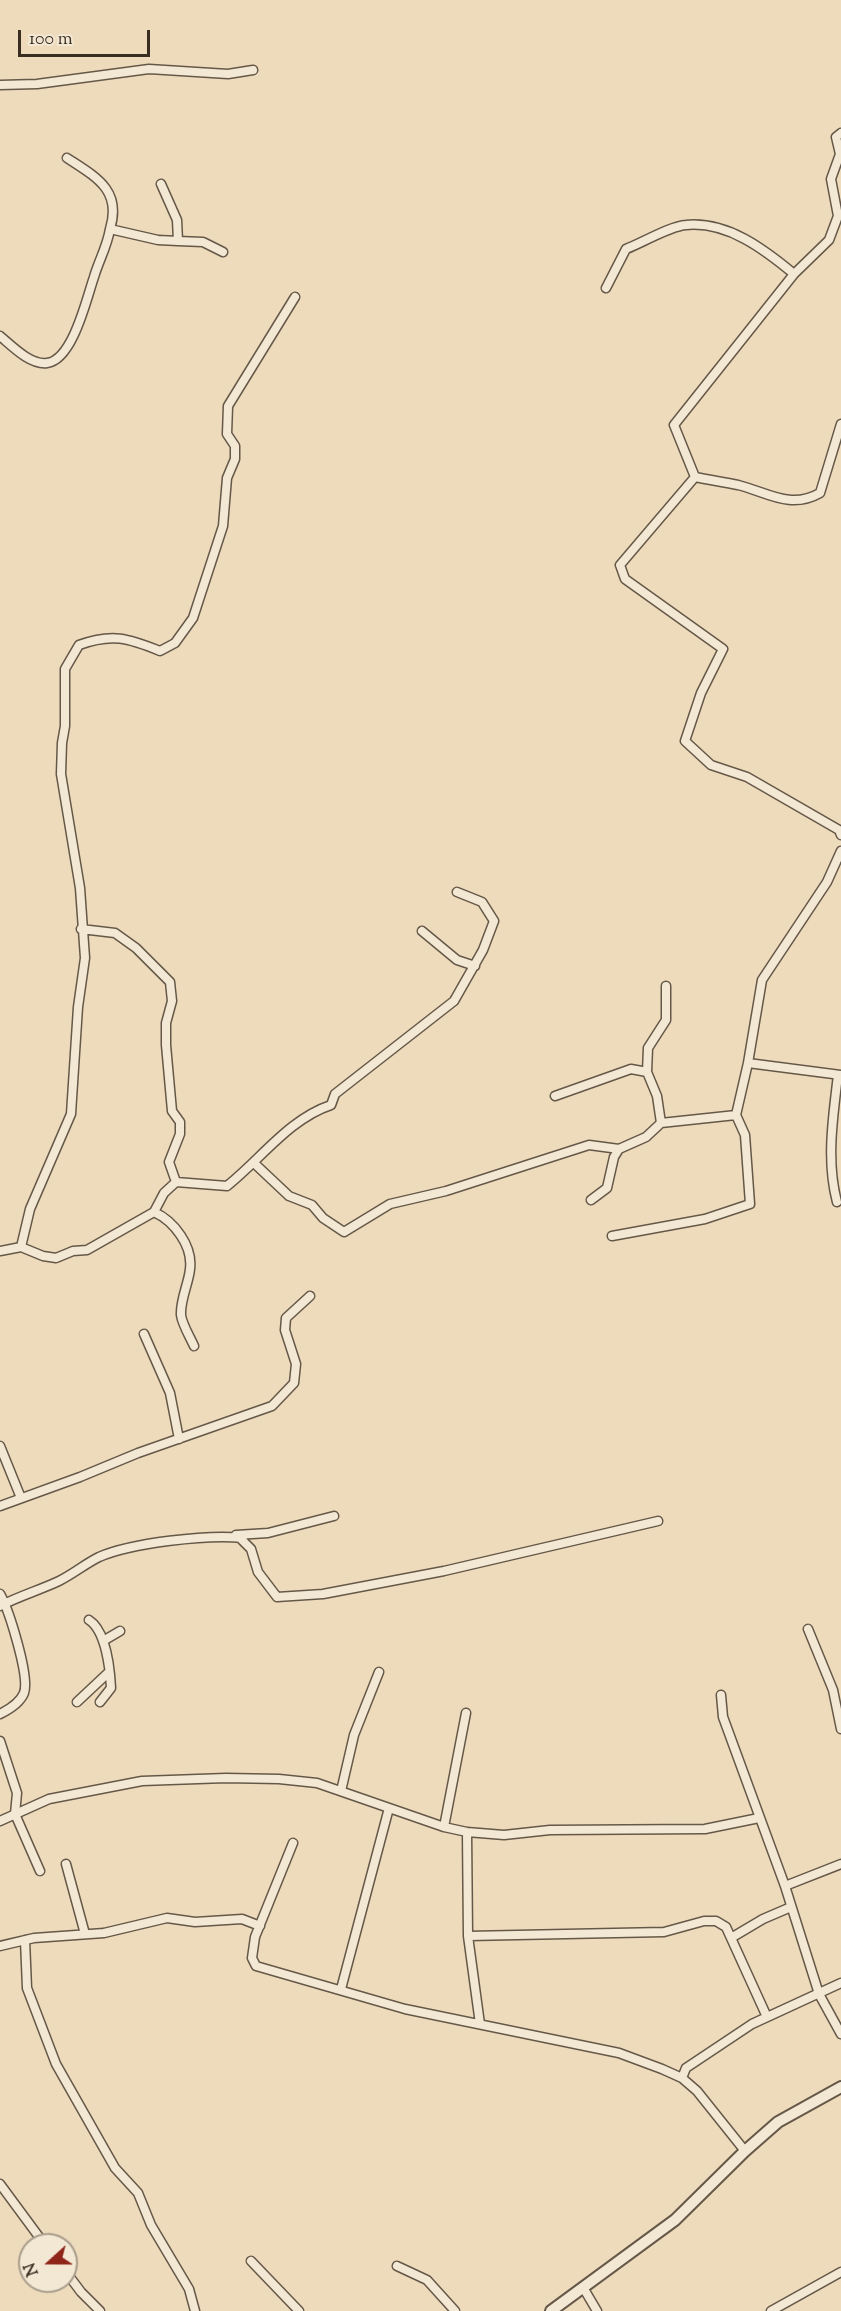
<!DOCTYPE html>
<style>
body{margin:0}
#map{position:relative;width:841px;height:2311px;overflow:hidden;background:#eddbbc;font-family:"Sorts Mill Goudy",serif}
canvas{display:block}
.north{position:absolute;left:18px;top:2233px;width:60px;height:60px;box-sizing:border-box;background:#f3e8d3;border:2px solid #a99d8c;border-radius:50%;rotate:249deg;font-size:16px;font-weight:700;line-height:24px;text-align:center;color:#392d22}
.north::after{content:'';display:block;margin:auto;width:21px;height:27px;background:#8f2418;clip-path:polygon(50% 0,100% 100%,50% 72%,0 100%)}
.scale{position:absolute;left:18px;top:30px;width:132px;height:27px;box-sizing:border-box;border:3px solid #392d22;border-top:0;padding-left:8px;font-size:18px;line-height:21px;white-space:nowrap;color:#392d22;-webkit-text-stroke:4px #f3e8d3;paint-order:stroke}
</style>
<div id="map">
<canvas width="841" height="2311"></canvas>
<div class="north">N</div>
<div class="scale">100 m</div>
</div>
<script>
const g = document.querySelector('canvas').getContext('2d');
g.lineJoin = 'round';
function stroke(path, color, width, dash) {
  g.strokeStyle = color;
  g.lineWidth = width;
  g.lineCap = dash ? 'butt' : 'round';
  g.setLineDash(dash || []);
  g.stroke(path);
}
const minor = new Path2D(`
 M0 85 37 84 149 69 228 74 253 70
 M67 158C96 177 122 190 110 229
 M178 241 203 242 223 252
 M606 288 626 249C642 243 670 226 686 225 727 221 764 249 794 274
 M0 336C12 346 30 365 47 363 73 360 87 297 94 277 99 260 107 247 110 229L158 240 178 241 177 220 161 184
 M695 477 620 565 625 579 723 649 701 693 685 741 711 765 747 777 839 830 841 835
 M695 477 674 425 794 274 829 240 838 216 831 179 840 154 836 137 841 133
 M695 477C709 480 724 482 738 485 767 492 790 510 820 493L841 424
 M841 851 827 882 762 980 748 1063 841 1075
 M81 929 115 933 136 948 170 982 172 1001 166 1023V1045L172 1111 180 1122V1134L169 1162 176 1182 227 1186C261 1159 289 1119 331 1105L335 1094 454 1001 483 950 494 921 482 902 457 892
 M422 931 457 960 475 966
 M555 1096 631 1069 647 1072
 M661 1123 736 1115 748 1063
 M255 1164 289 1196 312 1205 323 1218 344 1232 390 1204 446 1191 589 1145 619 1149 646 1137 661 1123 657 1096 647 1072 648 1048 666 1020V986
 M176 1182 164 1193 154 1212 87 1250 73 1251 56 1258 43 1256 21 1247 30 1209 71 1114 78 1007 85 958 80 888 61 774 62 743 65 726V669L79 645C112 633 128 638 160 651L175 643 193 618 223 526 227 478 235 459V446L227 434 228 406 295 297
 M591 1200 607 1188 614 1157 619 1149
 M837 1202C826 1161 833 1117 838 1075
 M154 1212C174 1221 193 1246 190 1269 189 1282 180 1300 181 1315 182 1324 190 1337 194 1346
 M612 1236 705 1219 750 1204 745 1135 736 1115
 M0 1251 21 1247
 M144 1334 170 1393 179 1439
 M0 1446 21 1498
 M0 1506 80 1477 138 1453 272 1406 294 1383 296 1364 285 1330 286 1318 310 1296
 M236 1535 268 1533 334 1516
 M0 1594C9 1610 30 1677 24 1693 20 1703 10 1709 0 1714
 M0 1606C19 1596 40 1590 59 1581 73 1574 85 1564 99 1557 131 1543 208 1534 243 1538L241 1539 251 1549 258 1572 277 1597 323 1594 444 1571 658 1521
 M89 1620C106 1631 110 1669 111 1688L100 1702
 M808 1629 833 1690 841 1729
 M103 1641 120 1631
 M721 1695 723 1717 785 1886 819 1994 841 2034
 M77 1702 109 1672
 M0 1741 17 1793 15 1814 40 1871
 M341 1791 354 1735 379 1672
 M0 1821 49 1799 142 1781 226 1778 279 1779 317 1783 444 1827 467 1832 504 1835 550 1830 705 1829 759 1818
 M444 1827 466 1713
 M467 1832 468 1936 480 2024
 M293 1843 255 1937 252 1958 256 1966 405 2009 619 2053 662 2069 682 2078 697 2091 745 2151
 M66 1864 85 1934
 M785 1886 841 1864
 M468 1936 664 1932 704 1921H716L726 1927 767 2017
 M731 1938 763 1919 791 1907
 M25 1940 27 1988 56 2064 115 2168 138 2193 151 2225 189 2289 195 2311
 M0 1946 34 1938 104 1933 167 1918 195 1922 242 1919 260 1926
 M341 1989 389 1808
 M682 2078 686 2068 752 2024 841 1983
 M0 2184 45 2245
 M251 2261 299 2311
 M397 2266 427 2280 455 2311
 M66 2272 81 2292 100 2311
 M584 2289 597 2311
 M771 2311 841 2272`);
const tertiary = new Path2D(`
 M551 2311 675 2220 745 2151 778 2122 841 2087`);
stroke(minor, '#665848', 11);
stroke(tertiary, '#665848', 14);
stroke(minor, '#f3e8d3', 8);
stroke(tertiary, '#f3e8d3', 10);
</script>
